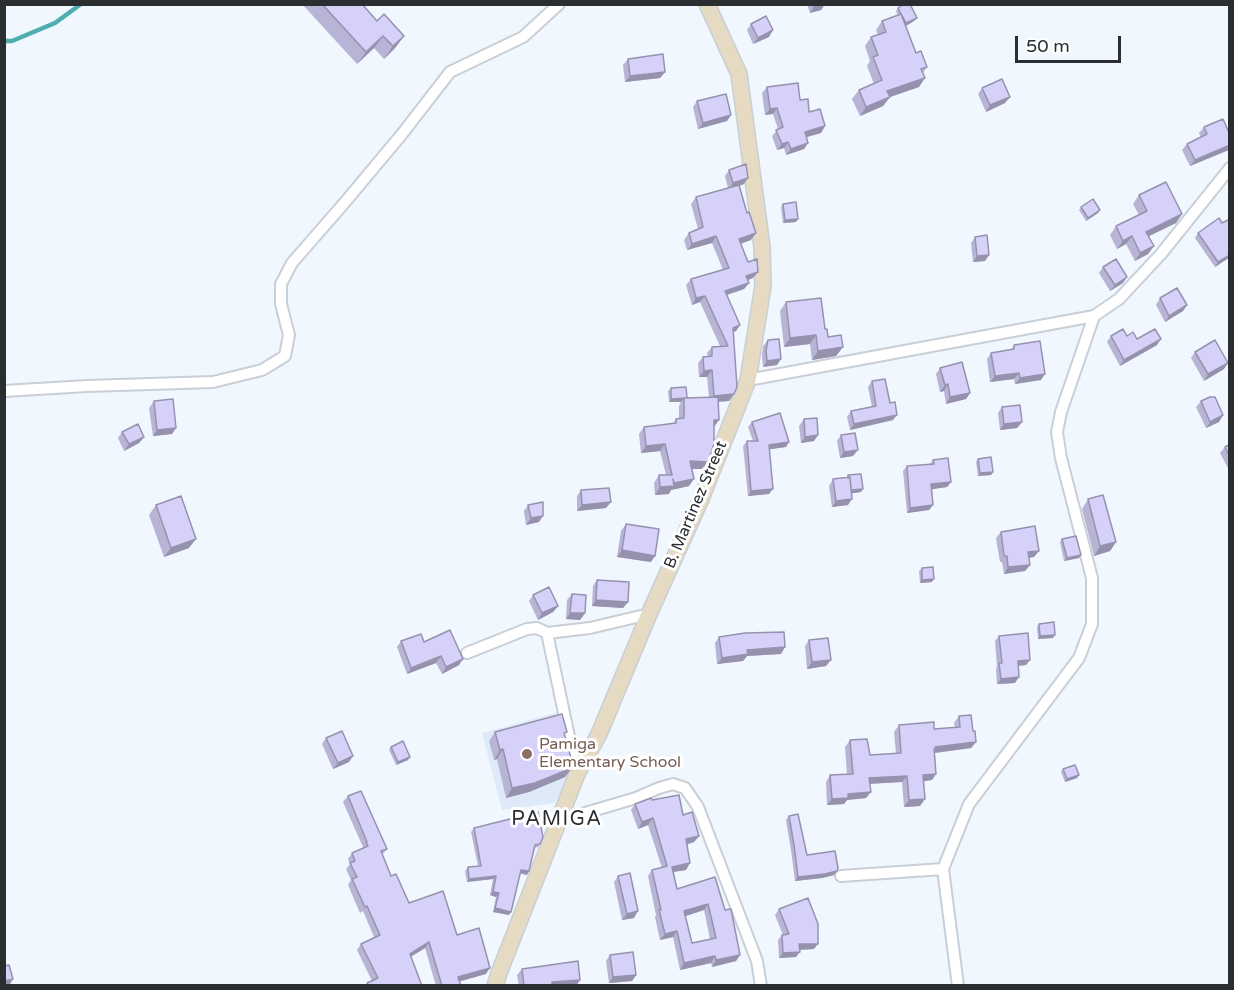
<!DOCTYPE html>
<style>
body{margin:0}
#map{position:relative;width:1234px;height:990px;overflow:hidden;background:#f0f7fe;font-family:"Varela Round",sans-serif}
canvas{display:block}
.frame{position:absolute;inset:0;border:6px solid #2b2e31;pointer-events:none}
.scale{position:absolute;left:1015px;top:36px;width:106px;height:27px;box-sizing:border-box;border:3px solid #2b2e31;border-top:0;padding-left:8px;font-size:18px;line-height:21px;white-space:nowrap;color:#2b2e31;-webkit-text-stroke:4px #fff;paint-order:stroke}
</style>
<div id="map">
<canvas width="1234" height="990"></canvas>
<div class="frame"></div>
<div class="scale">50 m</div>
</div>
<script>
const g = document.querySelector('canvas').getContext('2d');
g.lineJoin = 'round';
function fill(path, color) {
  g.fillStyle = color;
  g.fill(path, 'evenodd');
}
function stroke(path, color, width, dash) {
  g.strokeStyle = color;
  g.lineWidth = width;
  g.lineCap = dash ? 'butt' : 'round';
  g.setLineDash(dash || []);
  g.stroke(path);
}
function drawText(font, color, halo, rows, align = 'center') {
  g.font = font + ' "Varela Round",sans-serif';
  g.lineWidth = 6;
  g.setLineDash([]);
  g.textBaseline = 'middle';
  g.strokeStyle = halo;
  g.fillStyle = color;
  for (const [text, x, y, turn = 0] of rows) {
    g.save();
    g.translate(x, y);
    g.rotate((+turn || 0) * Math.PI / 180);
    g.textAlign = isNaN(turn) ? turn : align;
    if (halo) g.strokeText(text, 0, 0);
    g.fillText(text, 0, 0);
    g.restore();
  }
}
fill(new Path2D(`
 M558 712 572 775 554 803 502 810 482 733Z`), '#deeaf7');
stroke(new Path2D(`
 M4 41H12L55 23 81 4`), '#4eaeae', 4.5);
const street = new Path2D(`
 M748 380 1094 316 1119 299 1161 254 1230 168
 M4 391 87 386 213 382 262 370 285 356 289 335 281 304V284L292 263 346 201 402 134 450 72 523 37 559 4
 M467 653 527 629 537 628 547 633
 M577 774 547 633 590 628 649 614
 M558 821 636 798 659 788 673 784 685 788 698 807 757 961 761 986
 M841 876 943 869
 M958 986 943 869 969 804 1079 658 1092 624V578L1061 458 1057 432 1061 412 1094 316`);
const secondary = new Path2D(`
 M495 986 499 973 577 774 599 734 649 614 701 499 748 380 763 286 762 247 739 74 707 4`);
stroke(street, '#c9cfd6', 14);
stroke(secondary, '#c9cfd6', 18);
stroke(street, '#fff', 10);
stroke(secondary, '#e6dac2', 15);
fill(new Path2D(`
 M302 4H362L377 21 404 36 395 48 384 59 374 48 357 64Z
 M807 4H825L821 10 810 13Z
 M898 8 914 21 906 26 916 53 927 67 923 73 919 87 890 97 883 106 860 116 852 99 859 90 874 84 867 66 870 61 865 46 871 37 878 35 876 30 882 21 898 16 896 11Z
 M751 24 769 37 753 44 747 30Z
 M628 59 665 72 660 78 625 82 623 65Z
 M767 87 800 100 809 112 825 126 821 133 806 137 808 143 804 149 786 155 784 148 777 150 772 136 778 129 773 114 765 115 762 93Z
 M982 88 1005 103 986 112 978 94Z
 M697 101 731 115 727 121 698 129 693 107Z
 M1204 127 1230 135V149L1190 166 1182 150 1187 144 1201 137 1199 133Z
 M729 170 744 184 739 186 751 240 740 244 753 278 748 280 749 283 744 289 727 295 740 325 736 331 734 332V394L729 401 719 402 714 427 702 469H691L689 486 671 490 669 494 655 495 654 483 659 475H666L660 451 641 453 639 434 644 427 673 424 676 419H679V406L681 402H669L668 391 671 388 687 398 709 397 707 377H699L698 363 703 357H708L707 353 712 347 720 346 700 302 692 305 686 285 691 279 723 270 712 243 687 250 684 240 689 233 698 229 691 204 696 197 728 188 725 176Z
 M1139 195 1182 214 1176 223 1149 236 1154 246 1148 254 1135 261 1126 244 1117 249 1110 235 1116 226 1139 215 1133 204Z
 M783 204 796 222 783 223 781 207Z
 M1081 207 1100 210 1098 213 1086 221 1079 210Z
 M1230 219V257L1215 267 1195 238 1198 233 1222 223Z
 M975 237 989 255 985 261 973 262 971 243Z
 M1103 267 1127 277 1123 283 1110 291 1099 273Z
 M1160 298 1187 305 1183 311 1165 322 1156 305Z
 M786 302 825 329 828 337 843 347 836 356 812 360 810 344 784 347 780 311Z
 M1111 336H1127L1157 345 1120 366 1107 342Z
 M768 340 781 359 777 365 763 367 762 356 763 346Z
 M1014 345 1041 380 1015 384 1014 379 990 382 987 359 991 353 1011 350Z
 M1195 352 1224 369 1204 381 1191 358Z
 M940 368 970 393 966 399 946 404 944 391 940 392 936 374Z
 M872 381 890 403 893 420 850 430 847 417 851 411 872 407 868 387Z
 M154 401 176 428 172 434 153 436 149 408Z
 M1201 401 1223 415 1219 422 1206 428 1196 407Z
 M1002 407 1022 422 1017 428 1000 430 998 413Z
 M804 419 818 435 814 441 801 443 799 426Z
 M752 422 789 442 786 447 769 449V494L748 496 743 446 747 441H753L748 427Z
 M122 432 144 437 139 443 124 451 118 438Z
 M841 435 853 456 840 458 837 441Z
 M1230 444V472L1220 453 1225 447Z
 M978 459 993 472 991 475 978 476 976 462Z
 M933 460 951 482 947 487 931 489 933 505 929 510 907 513 903 471 907 466 930 464Z
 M848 475 861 492 851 493 848 505 832 507 829 486 833 479 846 478Z
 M581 490 606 508 577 511V496Z
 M1088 499 1116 542 1110 551 1094 556 1082 509Z
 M156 505 189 548 164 557 149 515Z
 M528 505 539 522 526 525 524 511Z
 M626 524 651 562 617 557 621 531Z
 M1001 532 1034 557 1029 558 1030 565 1025 571 1004 574 1002 562H1000L996 538Z
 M1062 539 1081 555 1079 558 1064 561 1060 542Z
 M922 568 932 582 920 583 919 571Z
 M597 580 628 602 623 608 592 606 593 586Z
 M572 594 585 613 580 620 566 619 567 600Z
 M533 595 558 606 553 612 538 620 529 601Z
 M1039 624 1053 638 1038 639 1037 627Z
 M999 636 1026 665 1018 666 1015 683 997 684 996 669 997 666 995 641Z
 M719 637 785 647 781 654 747 656 743 661 717 664 715 643Z
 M809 640 826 666 807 669 805 646Z
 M401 641 424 642 459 665 442 674 436 663 407 674 397 647Z
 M959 716 973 731 976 742 971 748 935 753 936 774 932 780 923 781 920 806 904 807 902 782 870 784 866 798 847 800 844 804 827 805 826 782 830 775 847 774 845 747 850 740 870 755 896 754 894 732 899 725 934 729 955 727 954 723Z
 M495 732 565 735V777L529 792 506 798 497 759 494 760 489 741Z
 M326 738 349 762 333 769 322 744Z
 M391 747 408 760 396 765 389 750Z
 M1063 769 1079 775 1077 778 1065 782 1061 772Z
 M348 796 387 849 382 855 391 876 409 903 457 935 486 974 460 981 461 986H436L425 948 411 957 422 986H366L367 983 372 981 357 950 361 944 374 937 363 911 360 913 348 885 351 880 346 869 350 864 348 859 352 853 362 849 363 847 343 802Z
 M652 800 683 815 699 836 694 842 687 844 686 870 673 872 677 889 725 910 740 955 736 961 712 967 711 963 680 970 673 937 660 940 655 917 656 915 648 876 652 870 662 868 648 825 638 829 631 810 635 804ZM704 910 710 939 692 943 685 916Z
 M789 816 807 855 834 875 822 878 795 881 791 850 786 820Z
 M474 828 540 844 538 847 534 848 527 875 520 873 509 915 493 912 496 897 490 895 493 879 467 882 465 871 468 867 478 866 471 832Z
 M618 876 634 918 622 920 614 882Z
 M779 909 814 949 800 950 796 957 779 958 778 940 782 935H783L775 915Z
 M610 955 636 975 632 981 609 983 606 961Z
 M522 969 580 980 576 986H519L517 975Z`), '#b8b4d6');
fill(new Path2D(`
 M823 4H825L821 10 810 13 814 7Z
 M917 18 914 21 904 27 906 23Z
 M773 30 769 37 753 44 758 38Z
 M383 36 374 48 357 64 366 52Z
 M404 36 395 48 384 59 393 46Z
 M665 72 660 78 625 82 630 76Z
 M925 78 919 87 890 97 883 106 860 116 866 107 887 91Z
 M1010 97 1005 103 986 112 990 105Z
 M777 108 773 114 765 115 770 109Z
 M731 115 727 121 698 129 703 123Z
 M825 126 821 133 800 139 805 132Z
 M788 142 784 148 777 150 782 144Z
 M808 143 804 149 786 155 791 149Z
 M1230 145 1229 150 1190 166 1195 160Z
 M748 178 744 184 729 189 733 183Z
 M1100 210 1098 213 1086 221 1088 218Z
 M1182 214 1176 223 1141 240 1146 232Z
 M798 219 796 222 783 223 785 220Z
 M756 233 751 240 734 246 739 239Z
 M716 236 712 243 687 250 692 244Z
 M1132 236 1126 244 1117 249 1123 241Z
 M1154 246 1148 254 1135 261 1140 253Z
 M989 255 985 261 973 262 977 256Z
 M1230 255V257L1215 267 1218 262Z
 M758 272 753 278 742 282 746 276Z
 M1127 277 1123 283 1110 291 1115 285Z
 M749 283 744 289 720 297 725 291Z
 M705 296 700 302 692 305 696 298Z
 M1187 305 1183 311 1165 322 1169 316Z
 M740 325 736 331 729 334 733 328Z
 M816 335 810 344 784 347 790 338Z
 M1161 339 1157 345 1120 366 1124 360Z
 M843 347 836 356 812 360 818 351Z
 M781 359 777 365 763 367 767 361Z
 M1228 363 1224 369 1204 381 1208 374Z
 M712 370 707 377H699L704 371Z
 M1019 373 1014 379 990 382 995 376Z
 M1045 374 1041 380 1015 384 1020 378Z
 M948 384 944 391 940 392 945 385Z
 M970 393 966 399 946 404 950 397Z
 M734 394 729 401 709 402 714 396Z
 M684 398 681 402H669L671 399Z
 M897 415 893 420 850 430 854 424Z
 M1223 415 1219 422 1206 428 1210 422Z
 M714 420H719L714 427Z
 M1022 422 1017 428 1000 430 1004 424Z
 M176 428 172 434 153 436 157 430Z
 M818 435 814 441 801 443 805 437Z
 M144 437 139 443 124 451 129 444Z
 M789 442 786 447 765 450 769 445Z
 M665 444 660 451 641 453 646 446Z
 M858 450 853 456 840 458 844 452Z
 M690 461 708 462 702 469H685Z
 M993 472 991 475 978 476 980 473Z
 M694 479 689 486 671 490 669 494 655 495 660 487H672L674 483Z
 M951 482 947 487 927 490 931 484Z
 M773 489 769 494 748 496 751 491Z
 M863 489 861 492 848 494 850 491Z
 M852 499 848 505 832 507 836 501Z
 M611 502 606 508 577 511 582 505Z
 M933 505 929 510 907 513 910 508Z
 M543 516 539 522 526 525 531 518Z
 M196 539 189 548 164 557 171 548Z
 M1116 542 1110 551 1094 556 1100 546Z
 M622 550 655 556 651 562 617 557Z
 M1039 551 1034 557 1024 558 1028 552Z
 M1081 555 1079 558 1064 561 1067 558Z
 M1030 565 1025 571 1004 574 1008 567Z
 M934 579 932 582 920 583 922 580Z
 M596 600 628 602 623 608 592 606Z
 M558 606 553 612 538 620 542 613Z
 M570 613H585L580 620 566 619Z
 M1055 635 1053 638 1038 639 1040 636Z
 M785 647 781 654 747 656 743 661 717 664 722 658 747 650Z
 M441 656 436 663 407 674 411 668Z
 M463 659 459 665 442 674 446 667Z
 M831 660 826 666 807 669 812 662Z
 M1030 660 1026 665 1014 666 1018 661Z
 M1019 677 1015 683 997 684 1001 679Z
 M976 742 971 748 933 753 935 747Z
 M503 749 497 759 494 760 500 750Z
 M353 756 349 762 333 769 338 763Z
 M410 757 408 760 396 765 398 762Z
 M572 768 565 777 529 792 506 798 512 788Z
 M936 774 932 780 918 782 923 775Z
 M1079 775 1077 778 1065 782 1067 779Z
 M907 776 902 782 865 784 869 778Z
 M871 792 866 798 847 800 844 804 827 805 832 799 848 794Z
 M925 799 920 806 904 807 909 800Z
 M653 818 648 825 638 829 642 822Z
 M699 836 694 842 682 846 686 839Z
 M690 863 686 870 667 873 672 867Z
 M521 870 529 871 527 875 519 873Z
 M837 871 834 875 822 878 795 881 798 877Z
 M496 876 493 879 467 882 469 879Z
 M493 892 499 893 496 897 490 895Z
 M708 904 704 910 680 918 684 911Z
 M495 908 511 912 509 915 493 912Z
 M638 911 634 918 622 920 627 914Z
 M677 931 673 937 660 940 665 934Z
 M429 942 425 948 405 960 410 954Z
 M799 944H818L814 949 795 950Z
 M800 952 796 957 779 958 783 953Z
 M740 955 736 961 712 967 716 960Z
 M715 956 711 963 680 970 684 963Z
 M490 968 486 974 454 983 458 977Z
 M636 975 632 981 609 983 613 977Z
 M13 979 9 986H4V981Z
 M580 980 576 986H550L552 982Z`), '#9692ae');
const building = new Path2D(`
 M322 4H362L377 21 384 14 404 36 393 46 383 36 366 52Z
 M814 4H823L814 7Z
 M904 4H910L917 18 906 23 898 8Z
 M901 14 916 53 921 51 927 67 921 69 925 78 887 91 890 97 866 107 859 90 882 80 873 57 878 55 871 37 886 32 882 21Z
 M766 16 773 30 758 38 751 24Z
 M663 54 665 72 630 76 628 59Z
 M1002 79 1010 97 990 105 982 88Z
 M798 83 800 100 808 99 809 112 820 109 825 126 805 132 808 143 791 149 788 142 782 144 776 130 783 127 777 108 770 109 767 87Z
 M726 94 731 115 703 123 697 101Z
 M1223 119 1230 135V145L1195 160 1187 144 1207 134 1204 127Z
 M746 164 748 178 733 183 729 170Z
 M1166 182 1182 214 1146 232 1154 246 1140 253 1132 236 1123 241 1116 226 1147 211 1139 195Z
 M739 185 747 213 749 212 756 233 739 239 748 262 757 259 758 272 746 276 749 283 725 291 740 325 733 328 737 387 734 394 714 396 712 370 704 371 703 357 712 356V347L728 346 705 296 696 298 691 279 729 268 716 236 692 244 689 233 703 227 696 197Z
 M1093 199 1100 210 1088 218 1081 207Z
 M796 202 798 219 785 220 783 204Z
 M1219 218 1222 223 1230 219V255L1218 262 1198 233Z
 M987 235 989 255 977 256 975 237Z
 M1116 259 1127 277 1115 285 1103 267Z
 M1177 288 1187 305 1169 316 1160 298Z
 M821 298 825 329H827L828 337 841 335 843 347 818 351 816 335 790 338 786 302Z
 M1123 329 1127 336 1133 332 1137 339 1155 329 1161 339 1124 360 1111 336Z
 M779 339 781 359 767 361 766 350 768 340Z
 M1215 340 1228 363 1208 374 1195 352Z
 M1040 341 1045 374 1020 378 1019 373 995 376 991 353 1014 349V345Z
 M962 362 970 393 950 397 948 384 945 385 940 368Z
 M885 379 890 403 895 402 897 415 854 424 851 411 876 406 872 381Z
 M686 387 687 398 671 399V388Z
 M718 397 719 420H714V444L708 462 690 461 694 479 674 483 673 479 674 486 660 487 659 475H672L665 444 646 446 644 427 676 423V419L684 418V398Z
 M1210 397H1215L1223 415 1210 422 1201 401Z
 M173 399 176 428 157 430 154 401Z
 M1020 405 1022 422 1004 424 1002 407Z
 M780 413 789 442 769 445 773 489 751 491 747 441H758L752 422Z
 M817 418 818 435 805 437 804 419Z
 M138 424 144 437 129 444 122 432Z
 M855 433 858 450 844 452 841 435Z
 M1230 444V457L1225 447Z
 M991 457 993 472 980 473 978 459Z
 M948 458 951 482 931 484 933 505 910 508 907 466 934 464 933 460Z
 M861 474 863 489 851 490 850 477 848 478V475Z
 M850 477 852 499 836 501 833 479Z
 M609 488 611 502 582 505 581 490Z
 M1103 495 1116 542 1100 546 1088 499Z
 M181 496 196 539 171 548 156 505Z
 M543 502V516L531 518 528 505Z
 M626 524 659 529 655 556 622 550Z
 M1035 526 1039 551 1028 552 1030 565 1008 567 1007 556H1004L1001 532Z
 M1076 536 1081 555 1067 558 1062 539Z
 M933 567 934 579 922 580V568Z
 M597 580 629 582 628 602 596 600Z
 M549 587 558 606 542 613 533 595Z
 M572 594 586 595 585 613H570Z
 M1054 622 1055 635 1040 636 1039 624Z
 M450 630 463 659 446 667 441 656 411 668 401 641 421 634 424 642Z
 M784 632 785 647 747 650 748 654 722 658 719 637 745 633Z
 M1028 633 1030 660 1018 661 1019 677 1001 679 999 663H1002L999 636Z
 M828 638 831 660 812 662 809 640Z
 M562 714 567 732 564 733 573 765 572 768 535 783 512 788 503 749 500 750 495 732Z
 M971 715 973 731H975L976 742 935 747 936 749H934L936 774 923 775 925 799 909 800 907 776 869 778 871 792 848 794V798L832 799 830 775 853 774 850 740 867 739 870 755 901 753 899 725 934 722V729L960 727 959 716Z
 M342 731 353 756 338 763 326 738Z
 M403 741 410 757 398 762 391 747Z
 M1075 765 1079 775 1067 779 1063 769Z
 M361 791 387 849 381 851 391 876 396 874 409 903 443 891 457 935 479 928 490 968 458 977 461 986H442L429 942 410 954 422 986H369L367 983 378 978 361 944 380 935 367 906 365 907 352 879 357 877 350 863 355 861 352 853 368 846 366 842H367L348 796Z
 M679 795 683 815 692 812 699 836 686 839 690 863 672 867 677 889 715 877 725 910 731 909 740 955 716 960 715 956 684 963 677 931 665 934 659 910H661L652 870 667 866 653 818 642 822 635 804 651 798 652 800ZM708 904 716 938 692 943 684 911Z
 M538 812 543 837 540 844 535 845 529 871 521 870 511 912 495 908 499 893 493 892 496 876 469 879 468 867 481 866 474 828Z
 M798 814 807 855 835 851 838 868 837 871 825 874 798 877 794 845 789 816Z
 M630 873 638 911 627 914 618 876Z
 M808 898 818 924V944H799L800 952 783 953 782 935 789 934 779 909Z
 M633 952 636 975 613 977 610 955Z
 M578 961 580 980 552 982V986H524L522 969Z
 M9 965 13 979 4 981V966Z`);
fill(building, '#d6d1f9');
stroke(building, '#9692ae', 1.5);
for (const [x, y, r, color] of [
 [527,754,6,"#8d6e63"]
]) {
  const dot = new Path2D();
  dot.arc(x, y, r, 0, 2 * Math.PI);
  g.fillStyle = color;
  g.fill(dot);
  stroke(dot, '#fff', 2);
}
drawText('16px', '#2b2e31', '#fff', [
 ["B. Martinez Street",696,505,-67]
]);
drawText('16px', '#785e54', '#fff', [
 ["Pamiga",539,745],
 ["Elementary School",539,763]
], 'left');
g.letterSpacing = '1.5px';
drawText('20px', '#2b2e31', '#fff', [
 ["PAMIGA",557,820]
]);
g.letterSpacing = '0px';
</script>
